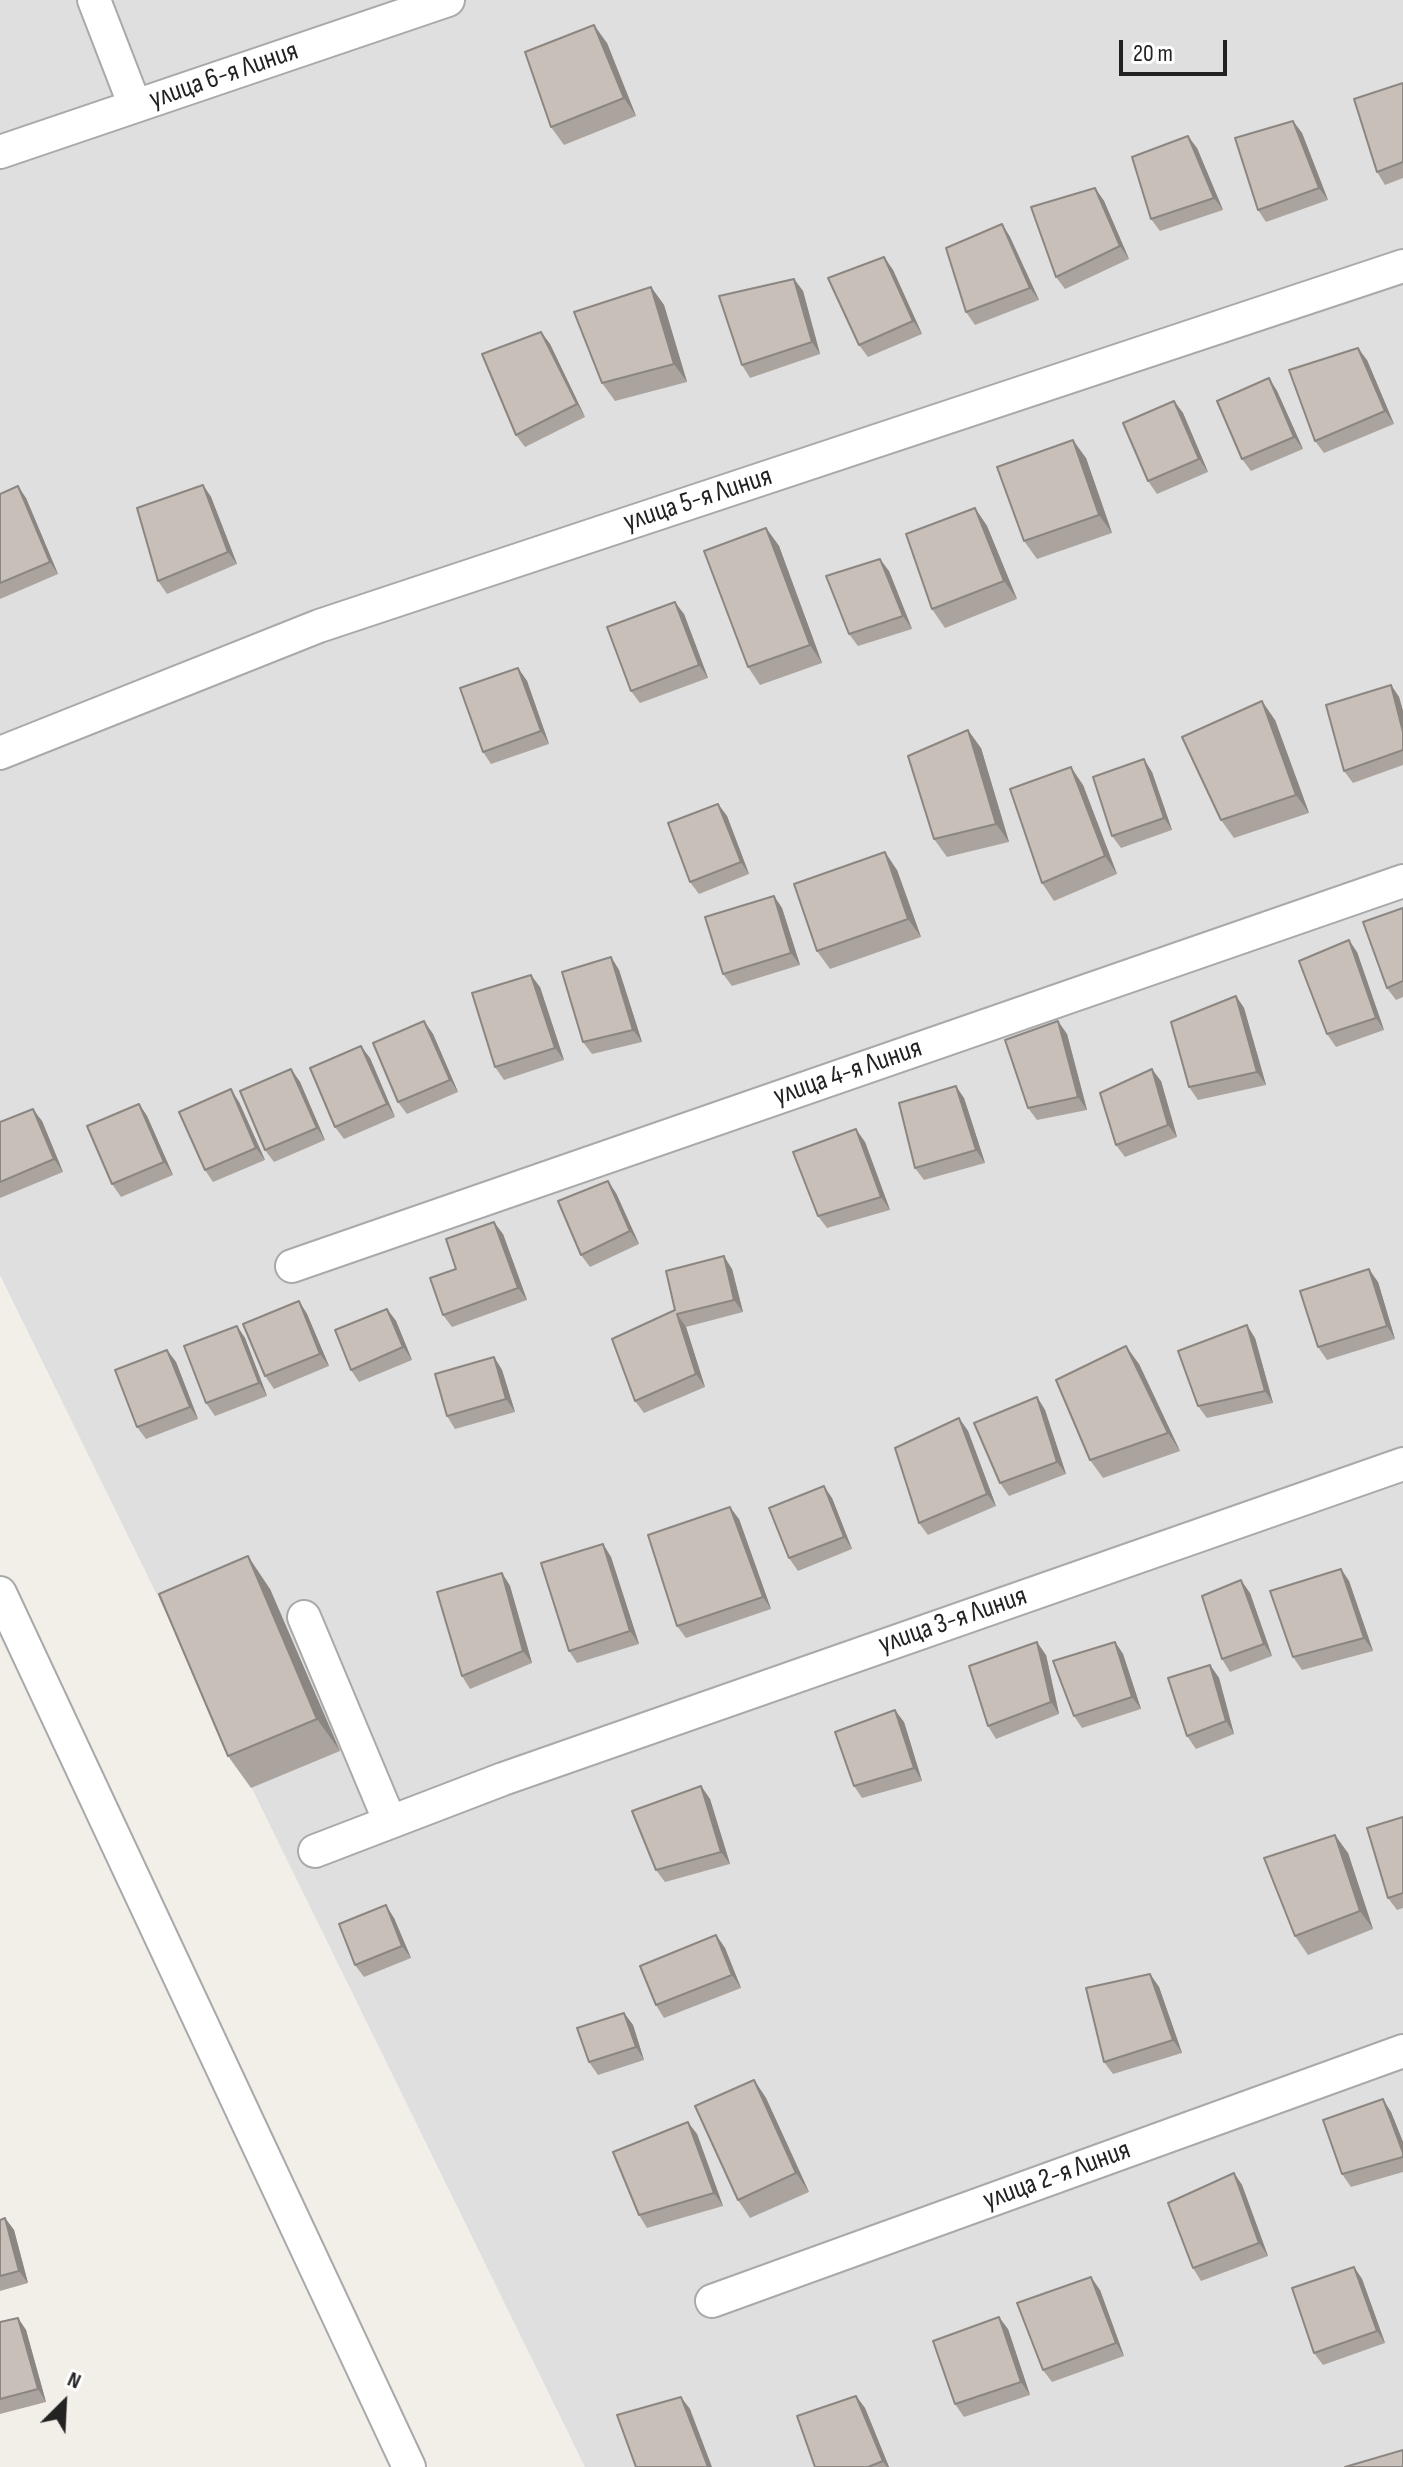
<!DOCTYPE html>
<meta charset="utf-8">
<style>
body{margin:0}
#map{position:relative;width:1403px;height:2467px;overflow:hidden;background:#f2efe9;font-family:"Sofia Sans Condensed",sans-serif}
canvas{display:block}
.north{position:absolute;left:24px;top:2363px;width:80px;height:80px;-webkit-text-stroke:6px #fff;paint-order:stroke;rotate:24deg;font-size:22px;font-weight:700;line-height:32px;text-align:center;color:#222}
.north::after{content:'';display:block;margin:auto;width:28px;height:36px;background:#222;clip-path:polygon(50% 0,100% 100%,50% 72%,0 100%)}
.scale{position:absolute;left:1119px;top:40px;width:108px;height:36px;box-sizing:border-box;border:4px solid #222;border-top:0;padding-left:10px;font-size:24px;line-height:28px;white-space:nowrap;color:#222;-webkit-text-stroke:6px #fff;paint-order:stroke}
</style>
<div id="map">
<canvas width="1403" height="2467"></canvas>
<div class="north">N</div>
<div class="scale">20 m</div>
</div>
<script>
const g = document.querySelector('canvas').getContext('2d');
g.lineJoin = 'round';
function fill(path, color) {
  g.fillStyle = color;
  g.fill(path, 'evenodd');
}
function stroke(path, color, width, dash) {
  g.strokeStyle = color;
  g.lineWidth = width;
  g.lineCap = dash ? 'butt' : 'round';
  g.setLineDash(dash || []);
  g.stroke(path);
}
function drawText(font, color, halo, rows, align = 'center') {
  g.font = font + ' "Sofia Sans Condensed",sans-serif';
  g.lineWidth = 6;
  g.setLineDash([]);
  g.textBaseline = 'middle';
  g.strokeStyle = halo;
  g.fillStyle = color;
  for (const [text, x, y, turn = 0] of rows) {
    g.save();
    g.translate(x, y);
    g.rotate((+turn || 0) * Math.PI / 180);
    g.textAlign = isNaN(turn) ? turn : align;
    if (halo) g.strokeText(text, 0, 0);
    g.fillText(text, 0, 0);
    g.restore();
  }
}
fill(new Path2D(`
 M0 0H1403V2467H585L0 1275Z`), '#e0dfdf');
const street = new Path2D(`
 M94 0 135 106
 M0 152 448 0
 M0 753 319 626 1403 266
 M292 1266 1403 881
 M0 1593 409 2467
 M304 1617 390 1822
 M315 1851 503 1779 1403 1464
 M712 2301 1403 2051`);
stroke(street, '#a9a9a9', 36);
stroke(street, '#fff', 32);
fill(new Path2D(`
 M607 43 636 116 564 145 551 127Z
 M1403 83V178L1385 185 1377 172Z
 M1293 121 1302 133 1328 200 1266 222 1258 210Z
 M1197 148 1223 210 1160 231 1151 219Z
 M1095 188 1104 201 1129 259 1065 289 1056 277Z
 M1002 224 1010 237 1039 300 975 325 966 312Z
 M884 257 893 270 922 334 868 357 859 345Z
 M794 279 803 291 820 354 750 378 742 365Z
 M651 287 664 305 687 382 615 401 602 383Z
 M541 332 550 344 585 417 525 447 516 435Z
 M1367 360 1394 424 1324 453 1315 441Z
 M1269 378 1277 391 1303 449 1251 471 1242 459Z
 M1174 401 1183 413 1208 472 1157 494 1148 481Z
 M1086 458 1112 533 1037 559 1024 541Z
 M203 485 211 497 237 564 167 594 158 581Z
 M0 494 26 498 58 574 0 599Z
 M975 508 987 526 1017 599 945 628 932 609Z
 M766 528 779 546 822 663 760 685 748 667Z
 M889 571 912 629 858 646 849 634Z
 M684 614 708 678 640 703 631 691Z
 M518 668 527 681 549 744 491 764 483 752Z
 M1391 685 1399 697 1403 711V765L1353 783 1344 771Z
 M1275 720 1309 813 1234 838 1221 820Z
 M981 748 1009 842 947 857 934 839Z
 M1152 772 1172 830 1121 848 1112 836Z
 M1083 785 1117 874 1054 901 1042 883Z
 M718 804 727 816 749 874 699 894 690 882Z
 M897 870 921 937 830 969 817 951Z
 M774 896 782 908 800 965 732 986 723 974Z
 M1403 908V997L1396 1000 1387 988Z
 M1357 952 1384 1030 1336 1047 1327 1034Z
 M611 957 619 970 642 1042 592 1054 583 1042Z
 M540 987 564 1060 504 1080 495 1067Z
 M1236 996 1244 1008 1266 1085 1198 1100 1189 1087Z
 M424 1021 433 1034 458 1092 407 1114 398 1102Z
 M1067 1034 1087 1110 1037 1120 1028 1108Z
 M370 1058 395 1117 344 1139 335 1127Z
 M291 1069 300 1082 325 1140 274 1162 265 1150Z
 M1161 1081 1177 1137 1125 1157 1116 1145Z
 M964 1098 985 1163 924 1180 915 1168Z
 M239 1102 265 1160 213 1182 205 1170Z
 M139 1104 147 1116 173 1175 121 1197 112 1184Z
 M42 1121 63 1172 0 1198V1122Z
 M865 1142 890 1210 827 1228 818 1216Z
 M616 1193 639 1244 590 1267 581 1255Z
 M503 1234 527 1300 452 1327 443 1315 456 1269Z
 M732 1269 743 1312 686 1327 705 1387 644 1413 635 1401 675 1310Z
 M1378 1282 1395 1339 1327 1360 1318 1347Z
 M299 1301 307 1314 329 1366 274 1389 265 1376Z
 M387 1309 396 1321 412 1360 359 1382 351 1370Z
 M237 1326 245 1338 267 1396 215 1416 206 1403Z
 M1255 1338 1273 1403 1207 1418 1198 1406Z
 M167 1350 176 1362 198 1419 146 1439 137 1427Z
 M494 1357 502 1370 515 1412 455 1429 447 1416Z
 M1139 1364 1180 1451 1103 1478 1090 1460Z
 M1037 1397 1045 1410 1066 1474 1009 1496 1000 1483Z
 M959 1418 968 1431 996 1506 928 1535 919 1523Z
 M832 1498 852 1549 798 1571 789 1558Z
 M739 1519 771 1609 686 1638 677 1626Z
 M603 1544 611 1557 639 1644 577 1663 569 1651Z
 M1341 1569 1349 1581 1373 1651 1302 1670 1293 1657Z
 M502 1573 510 1586 532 1663 470 1689 462 1676Z
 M270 1589 340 1751 251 1788 228 1756Z
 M1250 1593 1272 1656 1230 1672 1222 1659Z
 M1115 1642 1123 1654 1141 1709 1082 1728 1074 1716Z
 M1046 1655 1059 1714 996 1739 988 1726Z
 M1210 1665 1219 1678 1234 1734 1196 1749 1187 1736Z
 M904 1722 922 1781 862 1798 854 1786Z
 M701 1786 710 1799 730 1864 665 1882 656 1870Z
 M1403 1817V1908L1397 1910 1388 1898Z
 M1348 1853 1373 1929 1308 1955 1295 1936Z
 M394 1918 411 1958 364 1977 355 1965Z
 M716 1935 725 1948 741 1988 664 2018 656 2005Z
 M1150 1974 1159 1987 1182 2053 1113 2074 1104 2062Z
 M624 2013 633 2025 644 2060 598 2075 589 2062Z
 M754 2080 766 2098 809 2192 750 2218 738 2200Z
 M1391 2112 1403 2142V2172L1351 2187 1342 2174Z
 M697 2134 723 2206 647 2228 639 2215Z
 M1234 2173 1242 2185 1268 2256 1201 2281 1193 2268Z
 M5 2218 14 2230 28 2283 0 2291V2220Z
 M1354 2267 1362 2279 1385 2343 1323 2365 1314 2353Z
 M1100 2290 1124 2356 1052 2382 1043 2370Z
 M18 2318 26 2330 46 2402 0 2414V2322Z
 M1008 2329 1030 2395 964 2417 955 2404Z
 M856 2396 865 2408 889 2467H815Z`), '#aba49e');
fill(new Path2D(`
 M594 25 607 43 636 116 624 98Z
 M1293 121 1302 133 1328 200 1319 188Z
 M1188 136 1197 148 1223 210 1214 198Z
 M1095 188 1104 201 1129 259 1120 246Z
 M1002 224 1010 237 1039 300 1030 288Z
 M884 257 893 270 922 334 913 321Z
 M794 279 803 291 820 354 812 342Z
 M651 287 664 305 687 382 674 364Z
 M541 332 550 344 585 417 577 404Z
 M1358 348 1367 360 1394 424 1385 411Z
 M1269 378 1277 391 1303 449 1294 437Z
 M1174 401 1183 413 1208 472 1199 459Z
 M1073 440 1086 458 1112 533 1099 515Z
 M203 485 211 497 237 564 228 552Z
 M18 486 26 498 58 574 50 562Z
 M975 508 987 526 1017 599 1004 581Z
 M766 528 779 546 822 663 810 645Z
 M880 559 889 571 912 629 903 616Z
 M675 602 684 614 708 678 699 665Z
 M518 668 527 681 549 744 541 731Z
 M1391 685 1399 697 1403 711V732Z
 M1262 701 1275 720 1309 813 1296 795Z
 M968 730 981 748 1009 842 996 824Z
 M1144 759 1152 772 1172 830 1164 818Z
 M1071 767 1083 785 1117 874 1105 856Z
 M718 804 727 816 749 874 741 862Z
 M885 852 897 870 921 937 908 919Z
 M774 896 782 908 800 965 791 953Z
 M1349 940 1357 952 1384 1030 1376 1018Z
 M611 957 619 970 642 1042 633 1030Z
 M531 975 540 987 564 1060 555 1048Z
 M1236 996 1244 1008 1266 1085 1257 1072Z
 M424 1021 433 1034 458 1092 450 1080Z
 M1058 1021 1067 1034 1087 1110 1078 1097Z
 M361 1046 370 1058 395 1117 387 1104Z
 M291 1069 300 1082 325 1140 317 1128Z
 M1152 1069 1161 1081 1177 1137 1168 1125Z
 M956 1086 964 1098 985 1163 976 1150Z
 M231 1089 239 1102 265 1160 256 1148Z
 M139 1104 147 1116 173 1175 164 1162Z
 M33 1109 42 1121 63 1172 54 1159Z
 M856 1129 865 1142 890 1210 881 1197Z
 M608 1181 616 1193 639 1244 630 1231Z
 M494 1222 503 1234 527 1300 518 1288Z
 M724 1256 732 1269 743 1312 734 1300Z
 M1369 1269 1378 1282 1395 1339 1387 1326Z
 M299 1301 307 1314 329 1366 320 1354Z
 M387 1309 396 1321 412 1360 403 1347Z
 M677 1314 686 1327 705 1387 696 1374Z
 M1247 1325 1255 1338 1273 1403 1265 1391Z
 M237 1326 245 1338 267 1396 259 1383Z
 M1126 1346 1139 1364 1180 1451 1168 1433Z
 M167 1350 176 1362 198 1419 190 1407Z
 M494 1357 502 1370 515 1412 506 1399Z
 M1037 1397 1045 1410 1066 1474 1057 1462Z
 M959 1418 968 1431 996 1506 987 1494Z
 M824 1486 832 1498 852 1549 844 1537Z
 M730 1507 739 1519 771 1609 763 1597Z
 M603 1544 611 1557 639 1644 630 1631Z
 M248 1556 270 1589 340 1751 317 1719Z
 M1341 1569 1349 1581 1373 1651 1364 1638Z
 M502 1573 510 1586 532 1663 523 1651Z
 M1241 1580 1250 1593 1272 1656 1264 1644Z
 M1037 1642 1046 1655 1059 1714 1051 1702Z
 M1115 1642 1123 1654 1141 1709 1132 1697Z
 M1210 1665 1219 1678 1234 1734 1226 1721Z
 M895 1710 904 1722 922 1781 914 1768Z
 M701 1786 710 1799 730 1864 721 1852Z
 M1335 1835 1348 1853 1373 1929 1360 1911Z
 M386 1905 394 1918 411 1958 402 1946Z
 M716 1935 725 1948 741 1988 732 1975Z
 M1150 1974 1159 1987 1182 2053 1173 2040Z
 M624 2013 633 2025 644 2060 636 2047Z
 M754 2080 766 2098 809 2192 796 2173Z
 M1383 2099 1391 2112 1403 2142V2153Z
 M688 2122 697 2134 723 2206 714 2193Z
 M1234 2173 1242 2185 1268 2256 1259 2243Z
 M5 2218 14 2230 28 2283 19 2271Z
 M1354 2267 1362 2279 1385 2343 1377 2331Z
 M1091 2277 1100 2290 1124 2356 1116 2343Z
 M999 2317 1008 2329 1030 2395 1021 2382Z
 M18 2318 26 2330 46 2402 38 2389Z
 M856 2396 865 2408 889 2467H887L883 2461Z
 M681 2397 690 2409 712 2467H708Z`), '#8b8681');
const building = new Path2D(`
 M594 25 624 98 551 127 525 52Z
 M1403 83V162L1377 172 1354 99Z
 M1293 121 1319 188 1258 210 1235 138Z
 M1188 136 1214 198 1151 219 1132 157Z
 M1095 188 1120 246 1056 277 1031 207Z
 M1002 224 1030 288 966 312 946 248Z
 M884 257 913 321 859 345 828 278Z
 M794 279 812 342 742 365 719 296Z
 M651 287 674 364 602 383 574 312Z
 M541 332 577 404 516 435 482 354Z
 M1358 348 1385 411 1315 441 1289 370Z
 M1269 378 1294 437 1242 459 1217 401Z
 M1174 401 1199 459 1148 481 1123 423Z
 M1073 440 1099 515 1024 541 997 467Z
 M203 485 228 552 158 581 137 508Z
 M18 486 50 562 0 583V494Z
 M975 508 1004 581 932 609 906 534Z
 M766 528 810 645 748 667 704 551Z
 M880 559 903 616 849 634 826 576Z
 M675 602 699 665 631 691 607 627Z
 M518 668 541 731 483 752 460 688Z
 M1391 685 1403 732V750L1344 771 1326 705Z
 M1262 701 1296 795 1221 820 1182 737Z
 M968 730 996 824 934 839 908 756Z
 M1144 759 1164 818 1112 836 1093 777Z
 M1071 767 1105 856 1042 883 1010 789Z
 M718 804 741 862 690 882 668 823Z
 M885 852 908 919 817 951 794 884Z
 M774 896 791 953 723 974 705 917Z
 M1403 908V981L1387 988 1363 922Z
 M1349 940 1376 1018 1327 1034 1299 961Z
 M611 957 633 1030 583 1042 562 972Z
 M531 975 555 1048 495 1067 472 993Z
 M1236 996 1257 1072 1189 1087 1171 1022Z
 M424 1021 450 1080 398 1102 373 1043Z
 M1058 1021 1078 1097 1028 1108 1005 1040Z
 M361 1046 387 1104 335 1127 310 1068Z
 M291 1069 317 1128 265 1150 240 1091Z
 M1152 1069 1168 1125 1116 1145 1100 1093Z
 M956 1086 976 1150 915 1168 899 1103Z
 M231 1089 256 1148 205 1170 179 1112Z
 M139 1104 164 1162 112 1184 87 1126Z
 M33 1109 54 1159 0 1182V1122Z
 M856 1129 881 1197 818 1216 793 1152Z
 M608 1181 630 1231 581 1255 558 1201Z
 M494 1222 518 1288 443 1315 430 1278 456 1269 446 1239Z
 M724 1256 734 1300 677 1314 696 1374 635 1401 612 1339 675 1310 666 1271Z
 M1369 1269 1387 1326 1318 1347 1300 1291Z
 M299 1301 320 1354 265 1376 243 1324Z
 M387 1309 403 1347 351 1370 335 1330Z
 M1247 1325 1265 1391 1198 1406 1178 1351Z
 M237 1326 259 1383 206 1403 184 1346Z
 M1126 1346 1168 1433 1090 1460 1056 1380Z
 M167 1350 190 1407 137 1427 115 1370Z
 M494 1357 506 1399 447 1416 435 1374Z
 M1037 1397 1057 1462 1000 1483 974 1423Z
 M959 1418 987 1494 919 1523 895 1448Z
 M824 1486 844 1537 789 1558 769 1508Z
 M730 1507 763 1597 677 1626 648 1535Z
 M603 1544 630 1631 569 1651 541 1563Z
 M248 1556 317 1719 228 1756 159 1594Z
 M1341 1569 1364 1638 1293 1657 1270 1591Z
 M502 1573 523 1651 462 1676 437 1592Z
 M1241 1580 1264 1644 1222 1659 1202 1596Z
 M1037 1642 1051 1702 988 1726 969 1666Z
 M1115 1642 1132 1697 1074 1716 1053 1661Z
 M1210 1665 1226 1721 1187 1736 1168 1678Z
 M895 1710 914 1768 854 1786 835 1732Z
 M701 1786 721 1852 656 1870 632 1811Z
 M1403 1817V1893L1388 1898 1367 1828Z
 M1335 1835 1360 1911 1295 1936 1264 1858Z
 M386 1905 402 1946 355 1965 339 1924Z
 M716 1935 732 1975 656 2005 640 1966Z
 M1150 1974 1173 2040 1104 2062 1086 1988Z
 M624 2013 636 2047 589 2062 577 2028Z
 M754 2080 796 2173 738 2200 695 2106Z
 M1383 2099 1403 2153V2157L1342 2174 1323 2120Z
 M688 2122 714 2193 639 2215 613 2152Z
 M1234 2173 1259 2243 1193 2268 1168 2203Z
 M5 2218 19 2271 0 2276V2220Z
 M1354 2267 1377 2331 1314 2353 1292 2288Z
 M1091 2277 1116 2343 1043 2370 1017 2303Z
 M999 2317 1021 2382 955 2404 933 2341Z
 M18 2318 38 2389 0 2399V2322Z
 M856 2396 883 2461 868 2467H815L797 2416Z
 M681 2397 708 2467H636L617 2415Z
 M1403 2450V2467H1345Z`);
fill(building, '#c7bfb8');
stroke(building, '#8b8681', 2);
drawText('28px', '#222', '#fff', [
 ["улица 6-я Линия",224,76,-19],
 ["улица 5-я Линия",698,500,-18],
 ["улица 4-я Линия",848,1073,-19],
 ["улица 3-я Линия",953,1621,-19],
 ["улица 2-я Линия",1057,2176,-20]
]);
</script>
